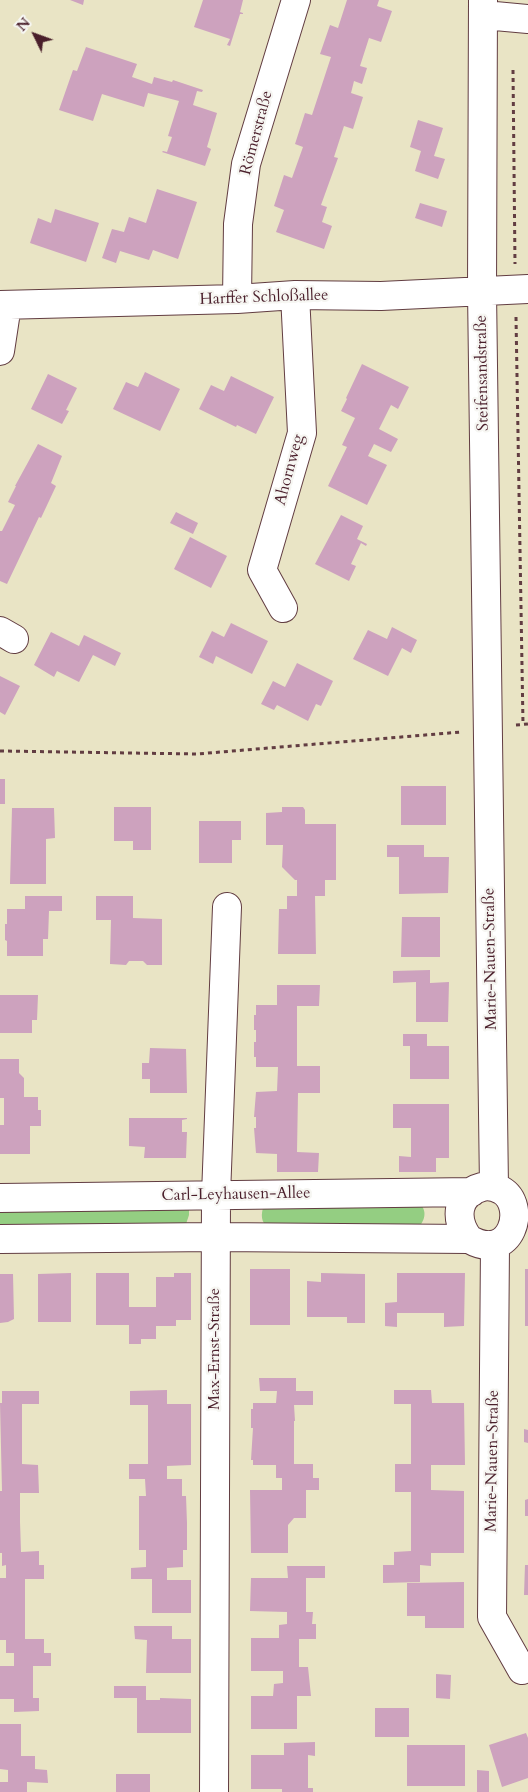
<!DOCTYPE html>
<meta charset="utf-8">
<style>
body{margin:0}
#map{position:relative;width:528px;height:1792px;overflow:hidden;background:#e9e4c5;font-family:Cardo,serif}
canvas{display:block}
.north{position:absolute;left:10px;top:10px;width:50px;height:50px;-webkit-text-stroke:4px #f6f6f2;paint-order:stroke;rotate:312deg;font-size:14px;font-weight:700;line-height:20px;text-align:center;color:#4a1f2b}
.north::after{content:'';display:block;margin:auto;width:18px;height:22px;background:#4a1f2b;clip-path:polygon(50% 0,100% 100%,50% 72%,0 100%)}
</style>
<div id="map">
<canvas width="528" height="1792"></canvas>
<div class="north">N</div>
</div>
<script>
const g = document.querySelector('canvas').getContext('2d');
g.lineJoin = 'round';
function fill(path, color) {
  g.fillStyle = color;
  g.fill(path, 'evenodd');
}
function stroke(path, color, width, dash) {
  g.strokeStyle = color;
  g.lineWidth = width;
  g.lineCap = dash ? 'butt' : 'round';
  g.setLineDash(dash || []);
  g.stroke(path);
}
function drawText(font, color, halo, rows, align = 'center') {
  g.font = font + ' Cardo,serif';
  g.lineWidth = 4.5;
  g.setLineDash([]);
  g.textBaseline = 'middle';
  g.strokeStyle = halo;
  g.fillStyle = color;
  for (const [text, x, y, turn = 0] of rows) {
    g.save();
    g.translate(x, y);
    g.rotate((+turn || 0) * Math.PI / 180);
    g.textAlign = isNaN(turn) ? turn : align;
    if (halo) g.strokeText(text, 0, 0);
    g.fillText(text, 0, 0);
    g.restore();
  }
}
fill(new Path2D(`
 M0 1201 189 1207V1215L186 1224 0 1229Z
 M419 1202C428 1212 425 1220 417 1230L270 1231C263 1223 260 1219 263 1208Z`), '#94ce82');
fill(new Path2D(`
 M70 0H84L83 5Z
 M203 0H243L240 12 243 13V14H240L230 46 227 45 230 39 194 27Z
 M347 0H379L377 6 392 11 381 42 369 38 360 66 367 68 362 84 354 81 351 93 363 97 353 129 344 126 334 157 338 158 321 205 327 207 322 222 332 226 324 249 276 232 284 210 274 206 284 175 292 178 303 147 295 144 305 113 312 115 331 57 320 54 330 25 338 28Z
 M86 47 137 64 132 77 152 84 154 77 172 82 173 80 203 90 202 92 197 91 193 105 217 113 207 147 211 149 205 166 162 152 163 151 167 152 172 137 168 136 179 101 148 93 144 107 102 94 93 121 59 110 73 70 77 71Z
 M418 120 443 128 434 156 445 159 438 179 415 171 421 151 410 147Z
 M157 189 197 202 178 259 153 250 149 260 120 251 116 263 102 258 112 229 124 232 129 217 146 223Z
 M420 203 447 211 442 227 415 218Z
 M55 209 99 223 86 262 30 243 38 218 51 223Z
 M362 364 409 387 398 409 391 405 379 429 398 439 391 452 374 444 368 456 387 465 367 505 328 486 347 447 342 445 355 418 341 411 347 399 346 398Z
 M145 372 180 389 160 431 113 409 126 382 138 387Z
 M48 374 77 388 66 410 69 411 62 424 31 409Z
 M231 376 274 397 256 434 237 425 236 427 199 409 211 385 224 391Z
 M38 444 62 456 51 483 56 486 41 518 39 517 7 584 0 581V531H2L15 505 8 502 16 486H15Z
 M176 512 198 523 193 534 170 523Z
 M341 515 363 526 357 539 367 544 366 546 361 543 351 564 356 566 349 581 315 564Z
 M190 537 227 556 211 588 174 569Z
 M231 623 268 641 252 674 216 656 213 664 199 657 212 631 224 637Z
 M392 627 417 640 411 653 402 648 388 676 353 659 368 630 387 639Z
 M51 632 79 646 84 635 121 653 115 666 93 655 79 682 57 671 54 677 34 665Z
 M297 663 333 681 321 706 316 704 308 721 277 705 274 710 261 704 273 681 285 687Z
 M0 676 20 686 5 715 0 712Z
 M0 779H5V804H0Z
 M401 786H446V825H401Z
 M114 807H151V850H133V841H114Z
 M282 807H303L305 810V824H336V880H325V896H315L316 954H278L279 909H287V896H297V880H295L282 867 283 845H266V813L282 812Z
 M12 808H54L55 838 46 839V884H10Z
 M199 821H241V840H232V863H199Z
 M387 845H424V857H449L448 893 399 894V857H387Z
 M25 896H62V911H49L48 939H43V956H7V941L5 940V924H7V909H25Z
 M96 896H133V918L162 919V965H147L143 961H129L126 965 110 964 111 920H96Z
 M402 917H440V957H401Z
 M430 970V983L449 982 448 1022H416V982L393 983V971Z
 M277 985H320L319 1006H297V1066H320V1093H298L297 1152 319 1153 318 1172H277V1154L256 1153 254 1128H256V1117H254L256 1092 277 1091 278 1067H256V1057H254V1042H256V1030H254V1015H256V1005H277Z
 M0 995H38L37 1020H32V1033H0Z
 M403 1034H427V1046H449V1079H410V1046H403Z
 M150 1048 186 1049 187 1093H150V1079H142V1063H149Z
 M0 1059H19V1073L24 1078V1097H38V1110H41V1126H30V1154H0V1125H4V1098H0Z
 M393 1104H449V1158H436V1172H399V1156L411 1157V1128H393Z
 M129 1118H187V1119L182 1120V1132H187L186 1158H144L145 1147 129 1146Z
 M250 1269H290V1325H250Z
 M525 1269H528V1326H525Z
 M71 1273V1322H38V1274Z
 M96 1273H129V1307H156V1277H174V1273H191V1320H176V1326H156V1339H141V1344H129V1325H96Z
 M321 1273 365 1274V1323H347V1317H307V1281L321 1282Z
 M397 1273H465L464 1326 444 1327V1313H397V1327L385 1326V1303L397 1302Z
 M0 1274H13L14 1319 8 1322 0 1323Z
 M259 1378H296V1391H313V1405H294L295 1421H294V1464H313V1478H319V1490H306V1518H294L288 1525V1553H251L250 1490H282V1478H276V1465H253V1460H251L253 1428H251V1409H253V1403H276L277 1391H260Z
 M167 1390V1404H191V1465L167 1466V1479H182V1496H186L187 1523V1550H183V1567L167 1568V1580H191V1613H152V1579H131V1568L146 1567V1550H139V1496H146L145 1479H129V1464H148V1405H130V1391Z
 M394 1390H431L432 1403H464L465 1465H431V1490L464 1491V1553H431V1566L420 1565V1582L383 1583V1565H394V1552L411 1551V1492H395V1464H411V1404H394Z
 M2 1391H39V1404H22V1464L38 1465 39 1493H20V1522L21 1552 39 1551V1565H44V1579H25V1639H44V1653H51V1666H33V1698H39V1711L14 1712V1699H0V1666H14V1653H6V1640H0V1578H6V1565L2 1566V1553H0V1491H2L0 1403H2Z
 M524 1429 528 1430V1443L524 1442Z
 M528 1499V1516H525V1500Z
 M525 1565H528V1595H524Z
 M287 1566H325V1578H306V1612H313L312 1624H316V1639H299V1667H308L311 1696H297V1729H251V1696H273L274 1684 283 1683V1671H251V1638H279V1625L287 1624V1612L250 1611 251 1578H288Z
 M464 1582V1628H425V1616H407V1583Z
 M134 1626H172V1639H191V1673H146L147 1640 135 1639Z
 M436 1674 451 1675 450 1699 436 1698Z
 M114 1686H146V1700H160V1698L191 1699V1733H137V1698H114Z
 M375 1708H409V1737H375Z
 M0 1724H21V1756H35V1769L47 1770 48 1783 27 1782V1792H0V1782H8V1770L0 1769Z
 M526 1733 528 1738V1778L502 1787 489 1745Z
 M315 1742V1756L308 1755V1788H313V1792H282V1789H251V1755H284V1743Z
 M407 1745H465V1786H407Z
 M477 1770 489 1771V1792H477Z
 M116 1774H150V1792H116Z`), '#cda2be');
const minor = new Path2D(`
 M483 0 482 291 494 1187
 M484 15 528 19
 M237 299 238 224 246 164 296 0
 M0 305 237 299 295 295 381 296 528 289
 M0 351 7 305
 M283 608 262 570 302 433 295 295
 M0 631 14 639
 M0 1198 472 1192
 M0 1239 215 1237 469 1239C512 1264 528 1205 501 1190 495 1187 489 1185 482 1187 456 1194 454 1220 469 1239
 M495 1245 492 1617 522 1670
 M214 1792 216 1195 227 907`);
stroke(minor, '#623d42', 30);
stroke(new Path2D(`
 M513 70 515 264
 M516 317 523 724
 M516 725 528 724
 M0 751 197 754 461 732`), '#623d42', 3, [4, 4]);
stroke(minor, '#fff', 28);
drawText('16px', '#4a1f2b', '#f6f6f2', [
 ["Römerstraße",257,133,-75],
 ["Harffer Schloßallee",264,298,-2],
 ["Steifensandstraße",483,373,-91],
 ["Ahornweg",290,470,-75],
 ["Marie-Nauen-Straße",491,959,-91],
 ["Carl-Leyhausen-Allee",236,1195,-1],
 ["Max-Ernst-Straße",215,1349,-90],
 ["Marie-Nauen-Straße",493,1461,-89]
]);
</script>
